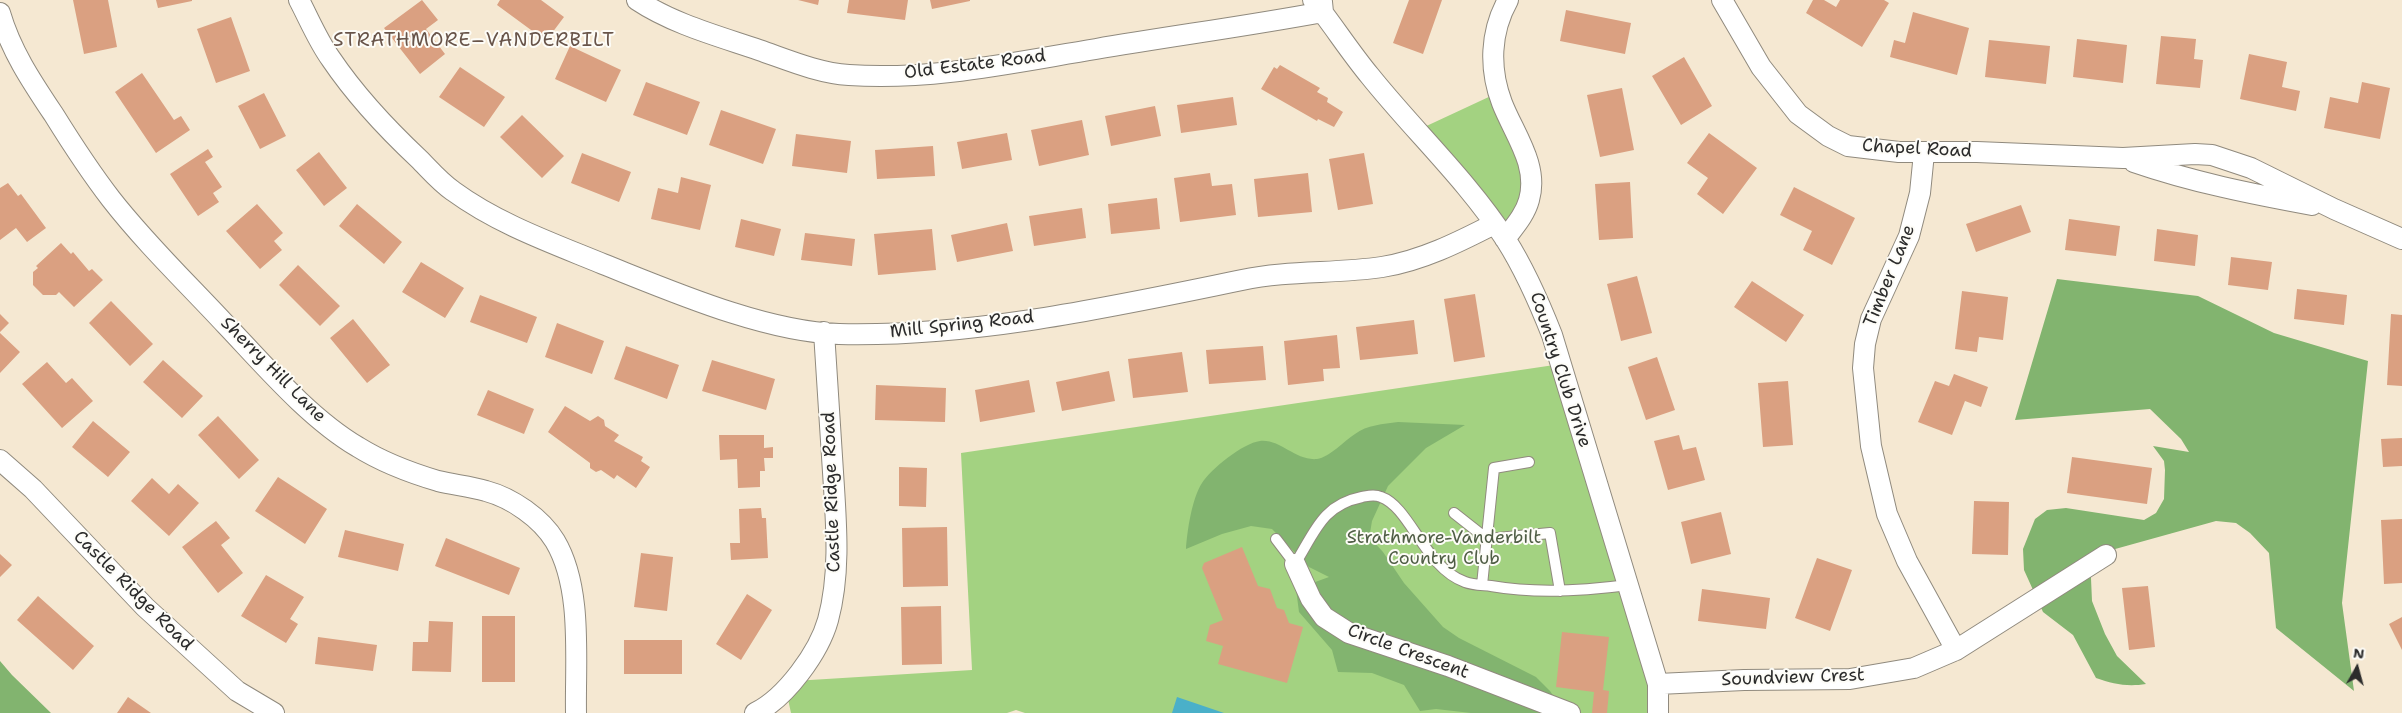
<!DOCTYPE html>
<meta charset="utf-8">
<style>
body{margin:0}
#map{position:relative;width:2402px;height:713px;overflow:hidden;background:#f5e8d2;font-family:"Shantell Sans",sans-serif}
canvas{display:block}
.north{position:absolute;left:2332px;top:643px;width:50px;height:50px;-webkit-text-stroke:4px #fdfcf7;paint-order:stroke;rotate:7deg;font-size:14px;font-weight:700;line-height:20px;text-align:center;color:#2b2b2b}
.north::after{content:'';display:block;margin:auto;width:18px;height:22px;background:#2b2b2b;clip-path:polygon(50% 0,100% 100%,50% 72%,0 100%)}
</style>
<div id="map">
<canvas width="2402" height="713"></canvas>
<div class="north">N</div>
</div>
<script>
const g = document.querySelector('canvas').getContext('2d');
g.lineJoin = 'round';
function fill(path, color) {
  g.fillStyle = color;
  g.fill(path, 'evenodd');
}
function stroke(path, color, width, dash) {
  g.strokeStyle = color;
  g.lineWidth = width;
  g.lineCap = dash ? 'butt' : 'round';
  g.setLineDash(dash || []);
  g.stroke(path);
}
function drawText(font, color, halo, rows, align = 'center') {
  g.font = font + ' "Shantell Sans",sans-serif';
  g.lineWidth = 4;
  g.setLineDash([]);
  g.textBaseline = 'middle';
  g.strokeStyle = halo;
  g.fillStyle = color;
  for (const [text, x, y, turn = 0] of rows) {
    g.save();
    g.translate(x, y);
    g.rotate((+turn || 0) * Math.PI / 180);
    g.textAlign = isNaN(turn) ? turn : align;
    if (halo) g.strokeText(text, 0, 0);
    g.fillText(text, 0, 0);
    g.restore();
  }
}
fill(new Path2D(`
 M1493 95 1528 184 1505 233 1420 129Z
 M1561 364 1658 713H1025L1016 710 1007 713H791L786 690 794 681 972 670 961 453Z`), '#a3d281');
fill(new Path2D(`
 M2057 279 2198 296 2274 333 2368 361 2342 603 2354 691 2276 628 2269 553 2250 533 2236 523 2216 521 2090 556 2092 601 2105 634 2117 656 2146 684C2127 687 2113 684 2096 678L2073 635 2043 612 2024 570 2023 549 2035 519 2047 510 2066 508 2144 520 2156 513 2164 499 2165 470 2164 461 2153 446 2189 452 2181 439 2150 409 2015 420Z
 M1398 422 1465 425 1426 448 1388 486 1372 521 1370 533 1373 541 1383 552 1404 583 1443 627 1459 638 1536 677 1550 691 1565 713H1471L1436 709 1420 711 1404 685 1372 673 1338 672 1332 650 1299 612 1296 589 1329 577 1309 567 1272 529 1251 526 1222 534 1186 549C1187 532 1192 498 1202 483 1211 469 1243 443 1260 441 1281 439 1295 461 1317 459 1330 457 1344 441 1355 434 1367 425 1383 424 1398 422Z
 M0 661 12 675 51 713H0Z`), '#82b46f');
fill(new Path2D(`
 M1177 697 1224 713H1172Z`), '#4ab0c9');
fill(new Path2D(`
 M73 0H108L117 47 84 54Z
 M156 0H192V1L158 8Z
 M422 0 438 20 426 29 445 54 420 74 384 28Z
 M500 0H541L564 17 546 41 497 5Z
 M798 0H819L818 5Z
 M849 0H908L905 20 847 13Z
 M930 0H970V1L932 9Z
 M1409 0H1442L1423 54 1393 43Z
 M1813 0H1824L1836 7 1840 0H1884L1889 3 1862 47 1806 13Z
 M1566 10 1631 23 1625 54 1560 41Z
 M1913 12 1969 28 1957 75 1890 57 1894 40 1905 43Z
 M231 17 250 71 216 83 197 29Z
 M2161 36 2196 39 2194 59 2203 60 2200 88 2156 84Z
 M2077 39 2127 45 2123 83 2073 77Z
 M1989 40 2050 46 2046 84 1985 77Z
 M570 46 621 70 606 102 555 79Z
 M2249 54 2287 62 2282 87 2300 91 2296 111 2240 99Z
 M1684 57 1712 106 1681 125 1652 76Z
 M1280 65 1320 88 1317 92 1328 98 1327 102 1343 112 1334 127 1318 119 1317 121 1261 89 1274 67 1277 69Z
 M460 67 505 97 484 127 439 97Z
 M142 73 174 120 181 116 190 130 156 153 115 92Z
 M646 82 700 102 687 135 633 115Z
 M2362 82 2390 88 2380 139 2324 128 2330 97 2358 103Z
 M1622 88 1634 150 1600 157 1587 95Z
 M264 93 286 136 260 149 238 106Z
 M1233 97 1237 125 1181 133 1177 105Z
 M1155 106 1161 136 1111 146 1105 116Z
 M721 110 776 129 763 164 709 145Z
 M522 115 564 156 542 178 500 137Z
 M1082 120 1089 155 1039 166 1031 130Z
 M1007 133 1012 160 962 169 957 142Z
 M1709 133 1757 168 1723 214 1697 194 1708 178 1687 163Z
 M796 134 851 141 847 173 792 166Z
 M933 146 935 176 877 179 875 150Z
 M208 149 213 157 205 162 222 187 213 193 219 202 198 216 170 174Z
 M319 152 347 188 324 206 296 170Z
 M582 153 631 172 619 202 571 183Z
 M1364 153 1373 204 1338 210 1329 159Z
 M1210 173 1212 186 1232 184 1236 215 1180 222 1174 178Z
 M1308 173 1312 212 1258 217 1254 179Z
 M681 177 711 185 700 230 651 219 658 188 678 193Z
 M1630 182 1633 238 1599 240 1595 184Z
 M8 183 18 196 21 194 46 228 27 242 16 228 0 240V188Z
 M1794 187 1855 218 1832 265 1803 250 1812 231 1780 215Z
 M1157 198 1160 229 1111 234 1108 204Z
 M257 204 283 233 274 241 282 250 260 269 226 231Z
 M357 204 402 242 384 264 339 226Z
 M2021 205 2031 232 1976 252 1966 224Z
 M1082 208 1086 238 1034 246 1029 216Z
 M741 219 781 229 774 256 735 247Z
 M2069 219 2120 226 2116 256 2065 250Z
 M1007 223 1013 251 957 262 951 235Z
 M932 229 936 270 878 275 874 234Z
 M2157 229 2198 235 2195 266 2154 261Z
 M805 233 855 239 852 266 801 260Z
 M61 243 71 254 73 252 89 271 92 269 103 280 74 307 59 292 56 295H43L33 285V272L38 268 36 266Z
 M2231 257 2272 262 2268 290 2228 285Z
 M421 262 464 288 445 318 402 292Z
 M298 265 340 306 320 326 279 285Z
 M1637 276 1652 333 1621 341 1607 284Z
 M1752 281 1804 315 1786 342 1734 307Z
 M2297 289 2347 295 2344 325 2294 319Z
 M1962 291 2008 297 2003 340 1979 337 1977 352 1955 349Z
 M1475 294 1485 357 1454 362 1444 299Z
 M480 295 537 317 527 343 470 322Z
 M111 301 153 344 130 366 89 323Z
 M0 314 9 323 0 332Z
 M2391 314 2402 315V386L2387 385Z
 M353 319 390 365 367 383 330 338Z
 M1414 320 1418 354 1360 360 1356 327Z
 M557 323 604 341 592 374 545 357Z
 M0 333 20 352 0 373Z
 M1337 335 1340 368 1323 369 1324 381 1288 385 1284 341Z
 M626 346 679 365 667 399 614 379Z
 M1263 346 1266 380 1209 384 1206 350Z
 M1182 352 1188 392 1133 398 1128 359Z
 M1657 357 1675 410 1646 420 1628 367Z
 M163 360 203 396 182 418 143 382Z
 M712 360 775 379 766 410 702 391Z
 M47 362 66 383 72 378 93 401 62 428 22 384Z
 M1109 371 1115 401 1062 411 1056 382Z
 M1954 374 1988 387 1981 407 1965 401 1952 435 1918 422 1935 381 1949 386Z
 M1029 380 1035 412 980 422 975 390Z
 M1788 381 1793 445 1763 447 1758 383Z
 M876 385 946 388 945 422 875 420Z
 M488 390 534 409 524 434 477 415Z
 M565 406 590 421 598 416 604 420 605 426 619 435 614 441 643 457 641 461 650 467 636 488 617 475 614 479 601 470 596 472 590 468V463L548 432Z
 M218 416 259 460 239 479 198 435Z
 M93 421 130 452 108 477 72 447Z
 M719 435H764V448L773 447V458H764L765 471H760V487L738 488 737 459 720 460Z
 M1679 435 1683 450 1696 447 1705 480 1668 490 1654 441Z
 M2402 438V466L2383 467 2381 439Z
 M2072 457 2152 468 2147 504 2067 493Z
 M899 467 927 468 926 507 899 506Z
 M278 477 327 509 305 544 255 511Z
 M152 478 169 494 178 484 199 503 169 536 131 501Z
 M1974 501 2009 502 2008 555 1972 554Z
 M761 508 762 518H766L768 558 731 560 730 543H740L739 509Z
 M1721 512 1731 554 1691 564 1681 522Z
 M2402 519V583L2384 584 2381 520Z
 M216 521 230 538 221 545 243 573 218 593 182 547Z
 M947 527 948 586 903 587 902 528Z
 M345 530 404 544 398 571 338 557Z
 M446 538 520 568 509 595 435 566Z
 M1242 547 1258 586 1270 589 1277 608 1284 610 1289 623 1303 627 1287 683 1218 664 1223 646 1206 641 1210 625 1223 620 1202 568 1204 563Z
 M641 553 673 557 667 611 634 607Z
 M0 554 12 565 0 577Z
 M1817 558 1852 570 1830 631 1795 618Z
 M266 575 304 597 290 619 298 624 286 643 241 616Z
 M2148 586 2155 647 2129 650 2122 588Z
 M1702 589 1770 598 1766 629 1698 621Z
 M747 594 772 610 741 660 716 644Z
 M38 596 94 646 73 670 17 620Z
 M941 606 942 664 902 665 901 607Z
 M482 616H515V682H482Z
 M2402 617V650L2389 624Z
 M429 621 453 622 451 672 412 671 413 642H428Z
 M1562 632 1609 637 1603 690 1609 691 1607 713H1592L1594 692 1556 687Z
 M318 637 377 645 373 671 315 664Z
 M624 640H682V674H624Z
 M128 697 151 713H117Z`), '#daa081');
const service = new Path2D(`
 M1454 513 1487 539 1550 533 1560 591
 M1276 539 1295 564C1315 532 1322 505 1362 497 1368 496 1374 494 1381 497 1410 507 1425 568 1465 582 1473 585 1483 585 1491 586 1537 594 1583 591 1628 585
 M1482 585 1494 468 1529 462`);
const minor = new Path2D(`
 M299 0C309 19 318 41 331 59 356 96 386 128 419 159 430 170 440 182 453 191 498 224 552 243 603 264 671 291 765 332 839 334 975 337 1110 307 1242 280 1288 270 1336 274 1382 267 1421 261 1459 242 1494 224
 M637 0C673 24 718 36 759 50 788 60 818 73 849 75 931 81 1016 62 1096 49 1172 36 1248 26 1323 12L1322 2
 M1313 0C1333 25 1350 52 1370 76 1414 131 1467 180 1506 240 1525 270 1539 302 1552 335L1658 684V713
 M1722 0 1761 67 1798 114 1828 136 1848 146 1899 152H1977L2123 158 2195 154 2212 155 2251 168 2334 209 2402 239
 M0 13C11 51 32 82 54 115 72 144 91 173 111 199 146 244 188 284 226 325 265 366 309 418 358 447 382 462 411 473 438 481 454 485 470 486 486 491 512 498 541 518 555 541 583 588 575 660 576 713
 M1924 153 1920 193 1909 236 1871 319 1865 344 1863 368 1871 446 1887 514 1907 561 1956 650
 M2134 162C2192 182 2252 194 2312 205
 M1505 239C1514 227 1525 215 1529 200 1539 165 1514 134 1502 103 1489 69 1490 32 1508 0
 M0 460 33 489 145 607 237 691 274 713
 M1295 564 1311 599 1324 617 1349 633 1448 666 1570 713
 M1658 684 1744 680 1850 679 1914 668 1956 650 2106 555
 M755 713C786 698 819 652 828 620 841 572 836 521 833 472 830 426 827 379 824 332`);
stroke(service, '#908a7e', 12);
stroke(minor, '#908a7e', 22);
stroke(service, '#fff', 10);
stroke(minor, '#fff', 20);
drawText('18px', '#2b2b2b', '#fdfcf7', [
 ["Old Estate Road",975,65,-7],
 ["Chapel Road",1917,149,3],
 ["Timber Lane",1890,276,-68],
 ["Mill Spring Road",962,325,-6],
 ["Sherry Hill Lane",273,370,45],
 ["Country Club Drive",1560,370,72],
 ["Castle Ridge Road",832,492,-92],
 ["Castle Ridge Road",133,591,45],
 ["Circle Crescent",1408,652,20],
 ["Soundview Crest",1793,678,-2]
]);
drawText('18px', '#4f5d45', '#fdfcf7', [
 ["Strathmore-Vanderbilt",1444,538],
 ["Country Club",1444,559]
]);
g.letterSpacing = '1px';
drawText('19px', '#685449', '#fdfcf7', [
 ["STRATHMORE–VANDERBILT",474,41]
]);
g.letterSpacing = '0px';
</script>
